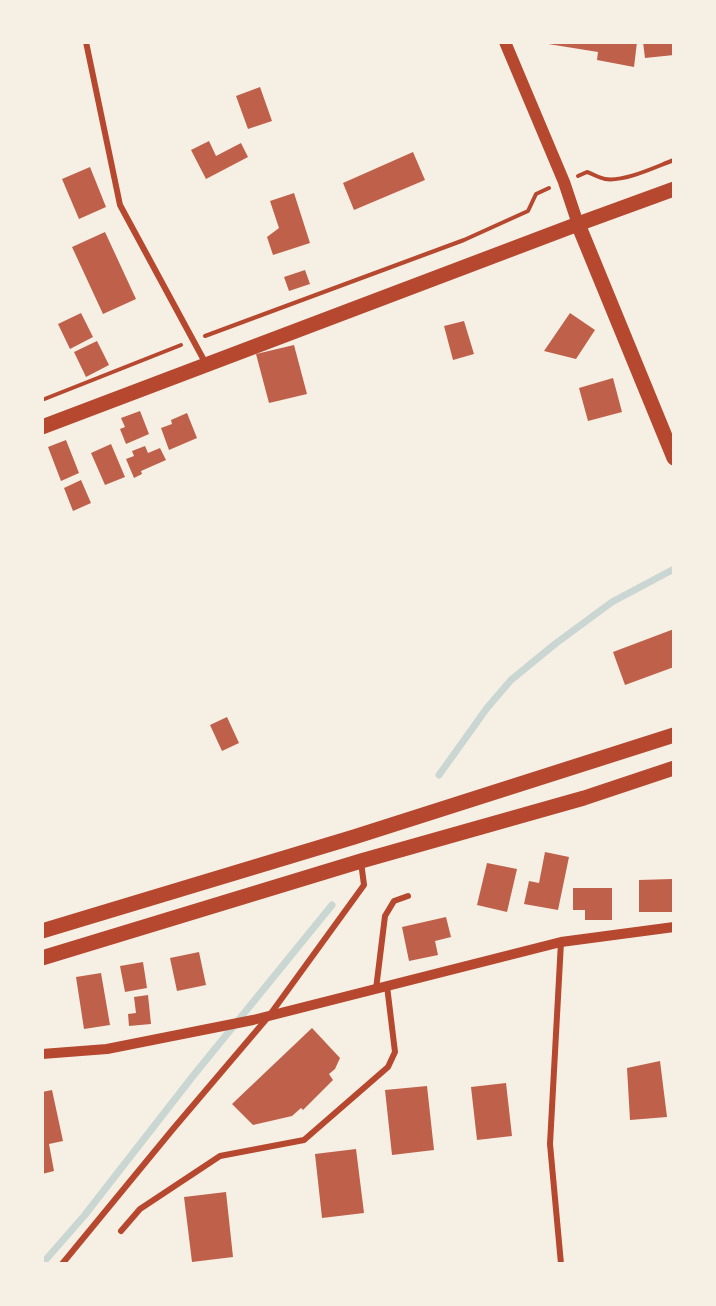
<!DOCTYPE html>
<style>
body{margin:0}
#map{position:relative;width:716px;height:1306px;overflow:hidden;background:#f6efe4;font-family:"Source Sans 3",sans-serif}
canvas{display:block}
.frame{position:absolute;inset:0;border:44px solid #f6efe4;pointer-events:none}
</style>
<div id="map">
<canvas width="716" height="1306"></canvas>
<div class="frame"></div>
</div>
<script>
const g = document.querySelector('canvas').getContext('2d');
g.lineJoin = 'round';
function stroke(path, color, width, dash) {
  g.strokeStyle = color;
  g.lineWidth = width;
  g.lineCap = dash ? 'butt' : 'round';
  g.setLineDash(dash || []);
  g.stroke(path);
}
function fill(path, color) {
  g.fillStyle = color;
  g.fill(path, 'evenodd');
}
stroke(new Path2D(`
 M439 775 487 708 511 680 555 644 612 602 674 569
 M42 1264 84 1216 193 1076 332 905`), '#c9d6d2', 7);
fill(new Path2D(`
 M542 42H637L634 67 597 60 598 52 542 43Z
 M643 42H674V55L645 58Z
 M260 87 272 121 248 129 236 96Z
 M209 141 216 156 241 143 248 157 206 179 191 150Z
 M413 152 425 180 354 210 343 183Z
 M90 167 106 207 79 219 62 179Z
 M294 193 310 243 273 255 267 237 279 228 270 201Z
 M105 232 136 299 103 314 72 247Z
 M305 270 310 284 289 291 284 277Z
 M81 313 93 337 70 349 58 324Z
 M570 313 595 330 576 359 544 351Z
 M464 321 474 354 453 360 444 326Z
 M97 341 109 365 86 377 74 352Z
 M294 345 307 394 269 403 256 354Z
 M613 378 622 412 588 421 579 388Z
 M140 411 149 434 126 444 120 429 125 427 121 418Z
 M187 413 197 438 169 450 161 428 172 424 171 420Z
 M66 440 79 473 61 481 48 447Z
 M111 444 125 477 105 485 91 453Z
 M145 446 148 453 160 448 166 460 141 471 142 474 134 478 126 459 134 456 132 451Z
 M81 480 91 503 73 511 64 488Z
 M674 629V667L625 685 613 652Z
 M227 717 239 743 222 751 210 725Z
 M545 852 569 857 558 910 524 904 529 881 539 883Z
 M487 863 517 869 507 912 477 905Z
 M672 879V912H639V880Z
 M573 888H612V920H585V910H573Z
 M446 917 451 937 435 941 438 955 409 961 402 927Z
 M199 952 206 985 177 991 170 958Z
 M143 962 147 988 125 992 120 966Z
 M101 973 110 1025 84 1029 76 977Z
 M148 995 151 1024 129 1026 128 1014 136 1013 134 997Z
 M312 1028 340 1058 335 1069 329 1074 333 1080 303 1110 301 1108 292 1116 253 1125 232 1104Z
 M660 1061 667 1117 630 1120 627 1068Z
 M506 1083 512 1136 477 1140 471 1087Z
 M427 1086 434 1150 392 1155 385 1090Z
 M52 1090 63 1141 49 1144 54 1171 42 1174V1092Z
 M356 1149 364 1213 322 1218 315 1154Z
 M226 1192 233 1257 192 1262 184 1197Z`), '#bf614a');
stroke(new Path2D(`
 M578 176 587 172C593 174 599 178 605 179 625 182 655 167 674 160
 M205 336 464 240 528 211 536 194 549 188
 M42 400 181 345`), '#b5482f', 4);
stroke(new Path2D(`
 M86 42 120 205 206 364
 M561 942 550 1144 561 1264
 M376 989 385 916 394 901 408 896
 M121 1231 140 1209 220 1156 304 1140 388 1067 395 1052 387 986
 M62 1264 173 1129 269 1016 364 885 361 862`), '#b5482f', 6);
stroke(new Path2D(`
 M42 1054 107 1049 253 1020 561 942 674 927`), '#b5482f', 10);
stroke(new Path2D(`
 M505 42 564 182 578 224`), '#b5482f', 12);
stroke(new Path2D(`
 M578 224 674 189
 M42 427 578 224 674 458
 M42 931 354 837 674 735
 M42 958 361 861 584 798 674 768`), '#b5482f', 15);
</script>
